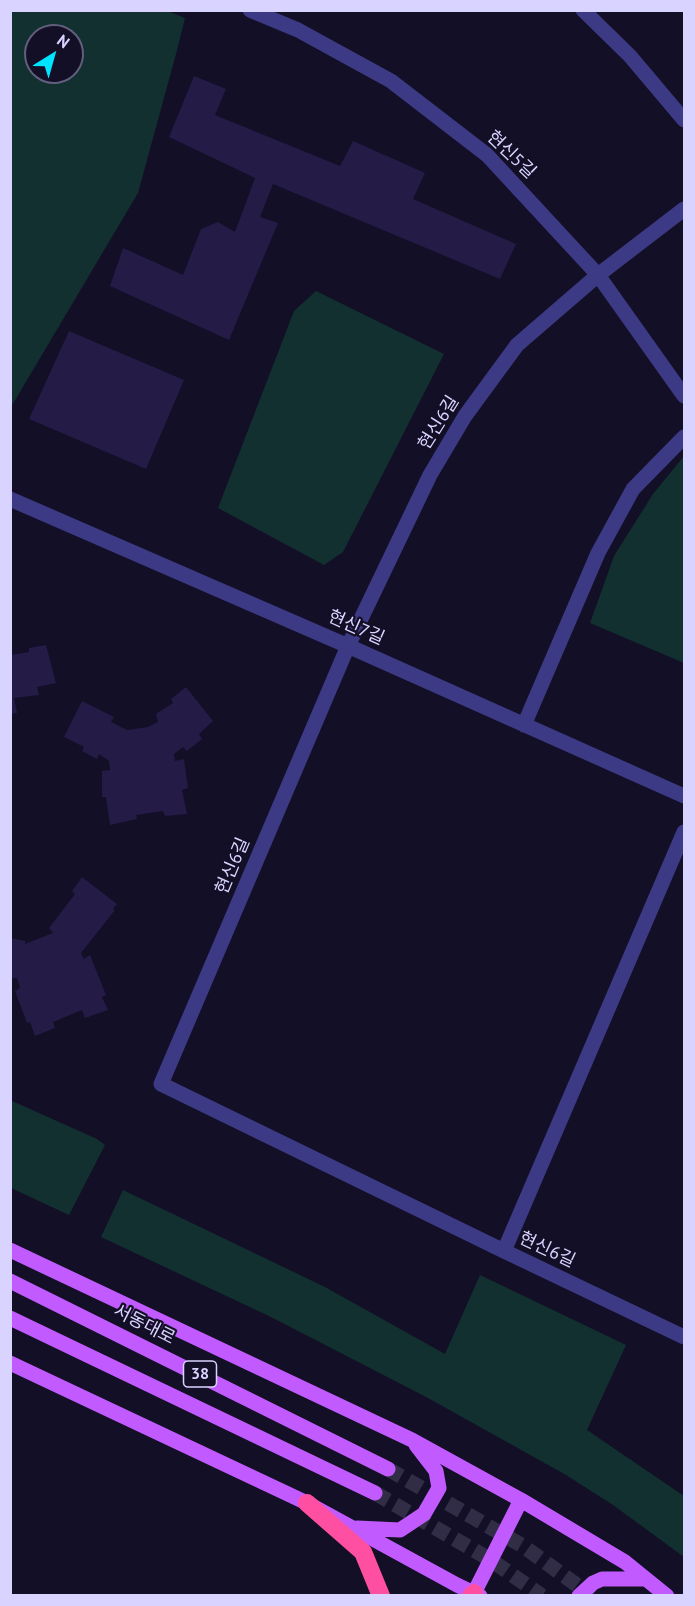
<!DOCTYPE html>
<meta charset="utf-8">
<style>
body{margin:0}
#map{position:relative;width:695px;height:1606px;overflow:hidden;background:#130f26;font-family:"PT Sans",sans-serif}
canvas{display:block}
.frame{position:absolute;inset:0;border:12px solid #d9d4ff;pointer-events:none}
.north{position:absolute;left:24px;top:24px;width:60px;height:60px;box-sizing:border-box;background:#130f26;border:2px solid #625e7d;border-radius:50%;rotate:37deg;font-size:16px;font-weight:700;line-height:24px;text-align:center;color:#d9d4ff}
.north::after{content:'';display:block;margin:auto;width:21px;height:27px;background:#00e5ff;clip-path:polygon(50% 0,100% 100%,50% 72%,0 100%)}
</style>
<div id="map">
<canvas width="695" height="1606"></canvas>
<div class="frame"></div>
<div class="north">N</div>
</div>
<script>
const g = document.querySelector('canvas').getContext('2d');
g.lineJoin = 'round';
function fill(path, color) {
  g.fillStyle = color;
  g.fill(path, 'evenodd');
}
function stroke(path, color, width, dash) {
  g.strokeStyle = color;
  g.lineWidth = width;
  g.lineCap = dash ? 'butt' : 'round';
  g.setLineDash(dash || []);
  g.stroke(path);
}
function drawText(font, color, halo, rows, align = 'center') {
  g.font = font + ' "PT Sans","Noto Sans KR",sans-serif';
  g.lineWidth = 4.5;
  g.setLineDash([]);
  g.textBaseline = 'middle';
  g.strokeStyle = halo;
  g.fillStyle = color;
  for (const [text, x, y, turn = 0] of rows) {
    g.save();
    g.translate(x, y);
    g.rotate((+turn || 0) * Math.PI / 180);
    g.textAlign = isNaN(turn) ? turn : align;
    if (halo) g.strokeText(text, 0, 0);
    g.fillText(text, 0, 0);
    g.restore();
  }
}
fill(new Path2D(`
 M165 10 185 18 176 54 138 193 11 407V11ZM36 36H72V72H36Z
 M316 291 444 354 343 552 324 565 218 508 294 311Z
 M684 456V663L590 623 614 556 653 494Z
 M10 1100 97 1139 105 1145 69 1215 11 1188Z
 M123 1190 325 1287 445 1354 480 1275 626 1345 587 1430 684 1496V1557L613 1505 566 1475 428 1398 271 1317 101 1237Z`), '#12302f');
fill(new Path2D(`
 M194 76 226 89 215 115 340 166 353 141 425 173 413 199 516 244 500 279 273 184 260 217 278 223 229 340 110 286 123 248 183 275 201 229 218 222 235 232 255 178 169 137Z
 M69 331 184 380 146 469 29 419Z
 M46 645 56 683 37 687 39 695 14 698 17 713 10 714V655L29 652V648Z
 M186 687 213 721 199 734 202 739 187 751 183 747 174 754 175 761 184 759 188 788 182 790 187 814 165 816 163 811 136 815 137 819 110 825 106 797H102V771L110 770 109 761 99 754 97 759 82 751 84 747 64 737 82 701 114 717 111 722 127 730 148 727 158 722 156 714 173 703 171 699Z
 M82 877 117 904 113 909 115 910 81 953 84 959 90 955 106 995 102 997 108 1010 85 1018 82 1010 53 1022 55 1028 35 1036 30 1022 27 1023 15 991 20 988 17 978H10V938L25 941V944L53 933 49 928 75 894 72 891Z`), '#241b47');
stroke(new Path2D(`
 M388 1469 523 1546 592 1596
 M375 1493 491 1560 542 1596`), '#312d47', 15, [15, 8]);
stroke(new Path2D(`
 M250 10 298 30 391 81 487 155 598 275 684 396
 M583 10 630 56 684 120
 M684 209 598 275 517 345 465 416 430 475 348 646 161 1084 504 1251 684 1337
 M10 499 348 646 684 796
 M524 725 598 553 633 489 684 437
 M504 1251 684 832`), '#3d3a85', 15);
stroke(new Path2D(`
 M10 1250 412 1440 521 1500 625 1562 667 1596
 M10 1281 388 1469
 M10 1318 375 1493
 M10 1363 307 1503 457 1585 480 1596
 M357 1528 400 1530 424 1514 439 1488 436 1471 416 1445
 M474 1593 521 1500
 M579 1596 593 1583 602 1579H646`), '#c25bff', 15);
stroke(new Path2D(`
 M307 1503 363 1552 381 1596
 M471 1596 474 1593`), '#ff4fa3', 18);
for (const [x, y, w] of [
 [200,1374,33]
]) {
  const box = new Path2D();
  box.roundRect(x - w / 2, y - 13, w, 26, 4.5);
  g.fillStyle = '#130f26';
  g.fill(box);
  stroke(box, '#d9d4ff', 1.5);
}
drawText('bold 16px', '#d9d4ff', null, [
 ["38",200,1374]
]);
drawText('18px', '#d9d4ff', '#130f26', [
 ["현신5길",511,155,44],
 ["현신6길",439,423,-58],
 ["현신7길",356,628,24],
 ["현신6길",233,866,-67],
 ["현신6길",547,1250,25],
 ["서동대로",144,1325,27]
]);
</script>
